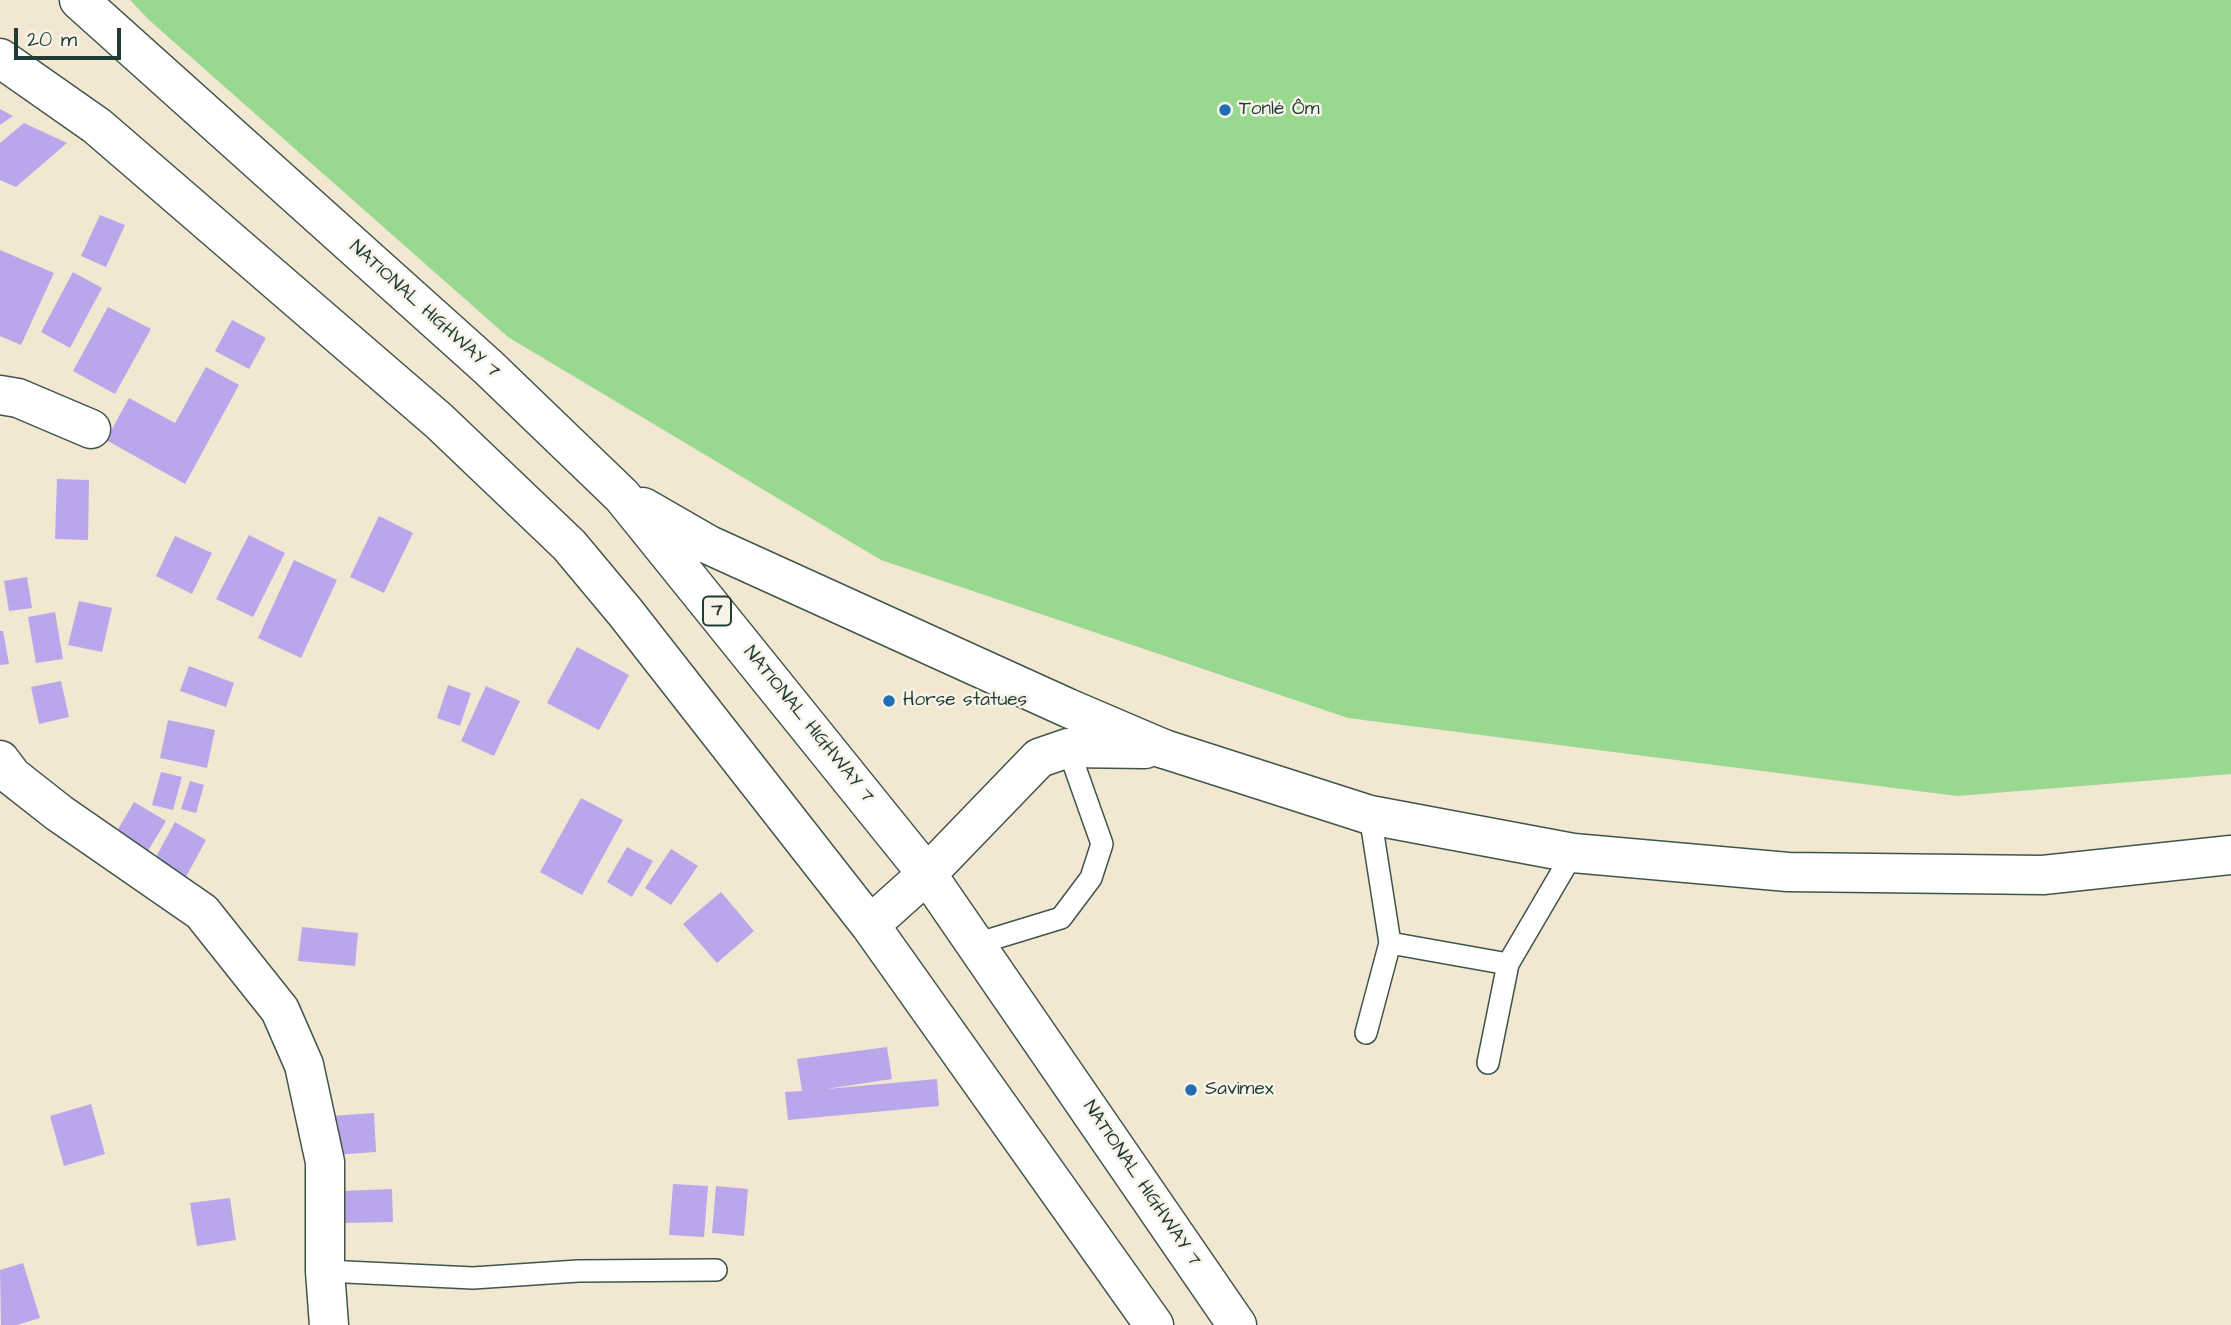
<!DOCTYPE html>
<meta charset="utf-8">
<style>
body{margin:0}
#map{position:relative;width:2231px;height:1325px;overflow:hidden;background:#f2e7d0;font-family:"Architects Daughter",sans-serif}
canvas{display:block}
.scale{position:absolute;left:14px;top:28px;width:107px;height:32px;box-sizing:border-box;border:4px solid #1f3d34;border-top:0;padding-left:9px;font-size:21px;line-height:24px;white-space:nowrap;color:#1f3d34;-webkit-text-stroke:5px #f7f3e8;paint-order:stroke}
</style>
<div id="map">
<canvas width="2231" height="1325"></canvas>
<div class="scale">20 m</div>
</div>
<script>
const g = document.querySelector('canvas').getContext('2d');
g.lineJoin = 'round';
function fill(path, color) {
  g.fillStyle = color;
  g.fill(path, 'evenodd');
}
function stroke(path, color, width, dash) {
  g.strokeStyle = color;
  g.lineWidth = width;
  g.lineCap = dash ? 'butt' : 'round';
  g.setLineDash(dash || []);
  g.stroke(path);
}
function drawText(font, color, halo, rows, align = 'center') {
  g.font = font + ' "Architects Daughter",sans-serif';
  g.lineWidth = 5;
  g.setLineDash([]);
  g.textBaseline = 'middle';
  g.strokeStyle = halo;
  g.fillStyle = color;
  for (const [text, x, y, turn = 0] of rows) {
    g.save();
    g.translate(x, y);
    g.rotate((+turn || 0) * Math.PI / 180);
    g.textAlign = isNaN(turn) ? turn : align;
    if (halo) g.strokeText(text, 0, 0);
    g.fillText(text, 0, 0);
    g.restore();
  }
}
fill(new Path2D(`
 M130 0H2231V774L1957 796 1348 718 881 560 508 337 149 20Z`), '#99d98f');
fill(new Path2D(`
 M0 109 13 116 0 125Z
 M24 123 67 143 16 187 0 180V143Z
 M100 215 125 225 106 267 81 256Z
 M0 250 54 273 21 345 0 336Z
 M73 272 102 288 70 348 41 332Z
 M108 307 151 329 115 394 73 371Z
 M232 320 266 338 249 369 215 351Z
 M206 367 239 385 185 484 106 440 129 398 175 423Z
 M57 479 89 480 88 540 55 539Z
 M379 516 413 533 384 593 350 577Z
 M249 535 285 553 253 617 216 599Z
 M175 536 212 553 192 594 156 576Z
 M294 560 337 580 301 658 258 638Z
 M27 577 32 608 9 611 4 581Z
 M79 601 112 608 102 652 68 645Z
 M55 612 63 659 36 663 28 617Z
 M0 631H3L9 664 0 665Z
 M577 647 629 675 599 730 547 703Z
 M189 666 234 683 226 707 180 691Z
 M61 681 69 717 39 724 31 687Z
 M448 685 471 693 460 726 437 718Z
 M486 686 520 701 494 756 461 741Z
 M168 720 215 730 207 768 160 758Z
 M161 772 182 777 173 810 152 805Z
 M190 781 204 785 196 813 181 809Z
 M581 798 623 820 582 895 540 872Z
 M134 802 166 821 142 861 110 843Z
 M175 822 206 840 182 884 151 866Z
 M627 847 653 861 632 897 607 882Z
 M671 849 698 866 671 905 645 888Z
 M721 892 754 931 717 963 683 924Z
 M302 927 358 933 355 966 298 961Z
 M887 1047 892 1079 826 1089 937 1079 939 1106 788 1120 785 1092 802 1091 797 1059Z
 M91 1104 105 1154 64 1166 50 1116Z
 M374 1113 376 1152 335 1155 332 1116Z
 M673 1184 708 1186 704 1237 669 1235Z
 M716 1186 748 1189 744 1236 712 1233Z
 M392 1189 393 1222 344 1223 343 1191Z
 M230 1198 236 1240 197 1246 190 1203Z
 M23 1263 40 1318 17 1325H1L0 1270Z`), '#baa7eb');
const lane = new Path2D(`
 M1370 815 1390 943 1508 964 1573 853
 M976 944 1061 918 1091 878 1102 844 1068 748
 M1366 1033 1390 943
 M1488 1063 1508 964
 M325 1271 473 1278 578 1271 716 1270`);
const street = new Path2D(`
 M0 395 18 398 91 429
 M0 760 12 776 59 813 202 912 280 1010 304 1065 325 1162V1271L329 1325`);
const secondary = new Path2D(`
 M1164 749 1370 815 1573 853 1788 872 2043 875 2231 855`);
const highway = new Path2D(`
 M79 0 488 367 622 496 927 874 1237 1325
 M0 58 97 126 439 421 569 545 625 612 870 925 1154 1325
 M643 507 709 545 1068 708 1164 749
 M870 925 927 874 1039 758 1068 748 1145 749`);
stroke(lane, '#3f564b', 24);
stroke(street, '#3f564b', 41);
stroke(secondary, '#3f564b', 41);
stroke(highway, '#3f564b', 41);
stroke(lane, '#fff', 21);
stroke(street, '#fff', 38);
stroke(secondary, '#fff', 38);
stroke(highway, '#fff', 38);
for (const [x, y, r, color] of [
 [1225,110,7,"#1f6fb2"],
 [889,701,7,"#1f6fb2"],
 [1191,1090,7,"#1f6fb2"]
]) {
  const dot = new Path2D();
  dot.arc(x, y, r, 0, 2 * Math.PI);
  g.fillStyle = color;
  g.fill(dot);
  stroke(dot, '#f7f3e8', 2.5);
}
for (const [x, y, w] of [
 [717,611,28]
]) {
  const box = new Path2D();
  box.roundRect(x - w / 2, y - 14.5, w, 29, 5);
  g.fillStyle = '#f7f3e8';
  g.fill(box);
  stroke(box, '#1f3d34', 2);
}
drawText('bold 18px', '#1f3d34', null, [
 ["7",717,611]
]);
drawText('19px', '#1f3d34', '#f7f3e8', [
 ["Tonlé Ôm",1239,110],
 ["Horse statues",903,701],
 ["Savimex",1205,1090]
], 'left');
drawText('19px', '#1f3d34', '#f7f3e8', [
 ["NATIONAL HIGHWAY 7",424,310,42],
 ["NATIONAL HIGHWAY 7",808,725,51],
 ["NATIONAL HIGHWAY 7",1141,1184,56]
]);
</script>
